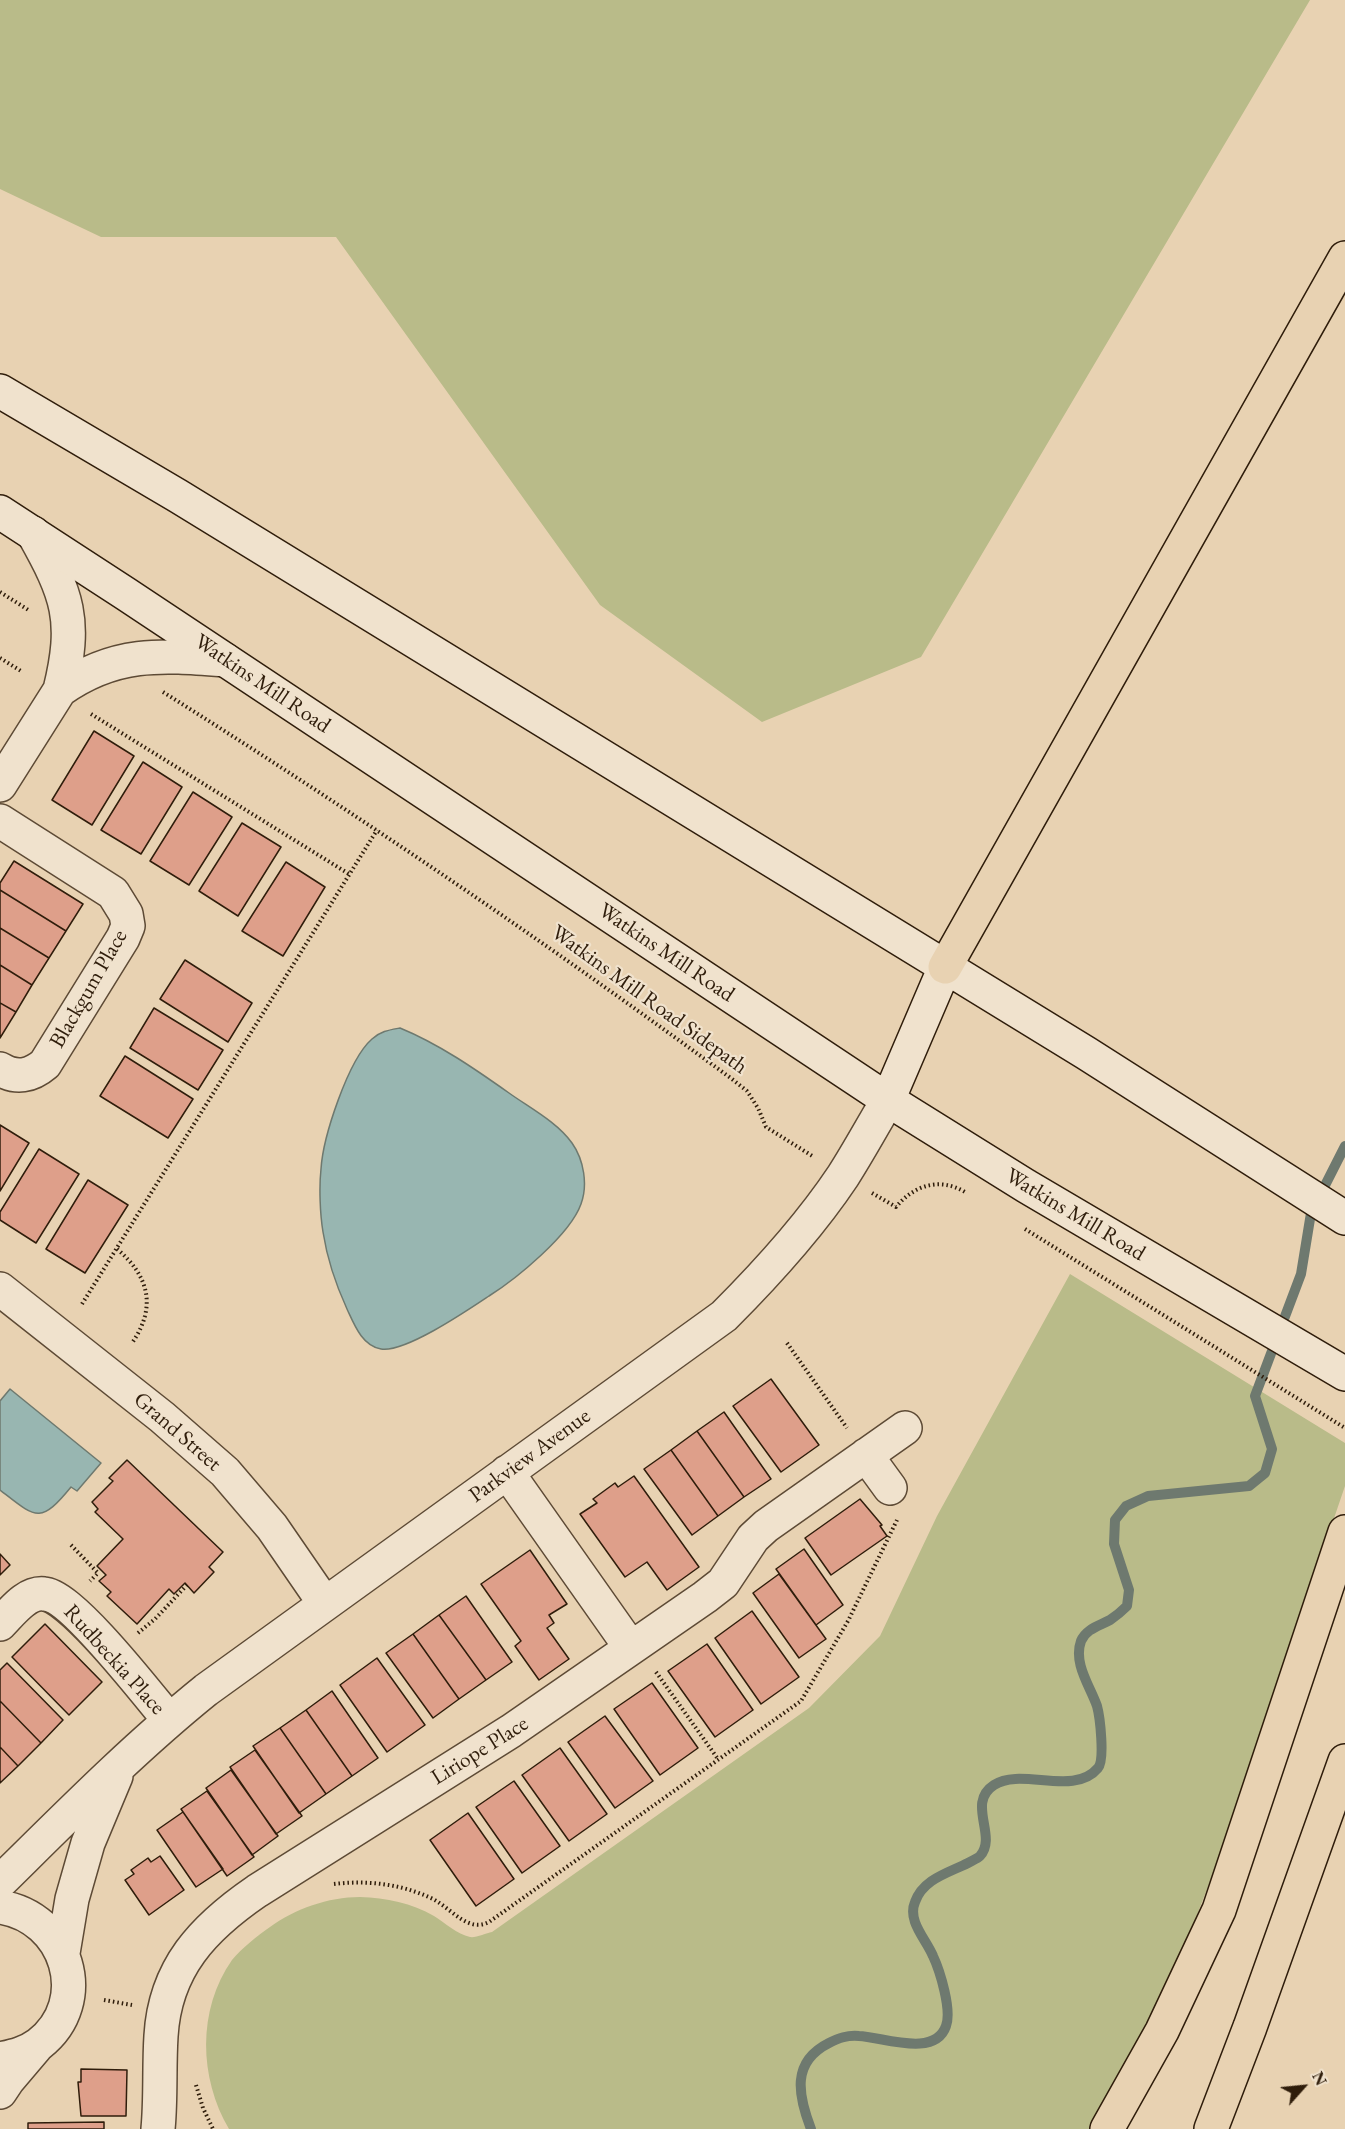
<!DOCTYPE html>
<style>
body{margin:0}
#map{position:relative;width:1345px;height:2129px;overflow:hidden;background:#e8d2b2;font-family:"EB Garamond",serif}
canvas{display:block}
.north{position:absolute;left:1273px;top:2057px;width:60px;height:60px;-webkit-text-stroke:4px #f0e2cd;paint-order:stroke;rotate:63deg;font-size:16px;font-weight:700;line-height:24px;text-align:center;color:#2f1d0b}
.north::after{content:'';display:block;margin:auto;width:21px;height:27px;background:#2f1d0b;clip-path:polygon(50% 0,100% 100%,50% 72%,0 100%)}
</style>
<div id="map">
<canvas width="1345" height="2129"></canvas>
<div class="north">N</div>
</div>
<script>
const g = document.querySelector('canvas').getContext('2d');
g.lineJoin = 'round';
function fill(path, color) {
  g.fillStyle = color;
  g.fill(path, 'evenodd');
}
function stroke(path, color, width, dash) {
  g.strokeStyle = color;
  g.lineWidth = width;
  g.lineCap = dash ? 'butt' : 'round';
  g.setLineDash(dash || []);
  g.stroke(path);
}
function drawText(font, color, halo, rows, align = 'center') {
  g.font = font + ' "EB Garamond",serif';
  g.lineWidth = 4.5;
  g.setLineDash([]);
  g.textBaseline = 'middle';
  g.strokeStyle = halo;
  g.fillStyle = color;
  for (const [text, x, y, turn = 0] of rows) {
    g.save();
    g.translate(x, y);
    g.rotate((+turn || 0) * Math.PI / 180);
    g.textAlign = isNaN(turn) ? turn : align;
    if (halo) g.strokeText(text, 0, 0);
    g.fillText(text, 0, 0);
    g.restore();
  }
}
fill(new Path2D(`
 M0 0H1310L921 657 762 722 600 605 336 237H101L0 189Z
 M1070 1274 1345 1443V1486L1212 1876 1172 1980 1126 2069 1089 2129H229C199 2078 197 2010 232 1960 242 1948 257 1936 270 1927 295 1909 328 1897 360 1897 386 1898 412 1903 434 1916 445 1923 457 1934 470 1937 476 1938 486 1933 492 1932L809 1708 880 1636 937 1516Z`), '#b9bb89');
const water = new Path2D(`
 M400 1028C439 1044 475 1069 509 1093 530 1108 557 1122 572 1143 584 1160 588 1185 581 1204 570 1235 516 1279 489 1296 468 1310 405 1353 381 1349 362 1346 354 1324 347 1309 336 1285 327 1258 323 1232 320 1214 319 1187 321 1169 323 1137 348 1060 372 1039 381 1031 389 1030 400 1028Z
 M10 1389 101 1463 77 1491 71 1487C40 1525 36 1518 0 1490V1401Z`);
fill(water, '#98b6b1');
stroke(water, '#6e796f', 1.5);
stroke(new Path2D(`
 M811 2129C798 2095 791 2062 829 2043 839 2038 847 2035 859 2036 883 2037 935 2058 946 2026 952 2010 940 1971 933 1956 926 1939 907 1921 915 1902 923 1879 948 1873 968 1863 971 1861 977 1859 980 1856 998 1836 966 1803 994 1785 1021 1767 1074 1797 1098 1768 1105 1760 1100 1717 1097 1706 1090 1686 1073 1663 1081 1641 1086 1629 1099 1626 1110 1620 1116 1616 1122 1611 1127 1606L1129 1590 1114 1544 1115 1520 1126 1506 1148 1496 1249 1486 1265 1473 1272 1449 1255 1396 1301 1274 1311 1213 1345 1146`), '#6e796f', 10);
const building = new Path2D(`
 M94 731 134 756 92 825 52 800Z
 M143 762 182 787 141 854 101 830Z
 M193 792 232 817 189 885 150 861Z
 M242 823 281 847 238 916 199 891Z
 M14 861 83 904 66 931 0 890V883Z
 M286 862 325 887 283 956 242 931Z
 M0 890 66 931 49 958 0 928Z
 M0 928 49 958 32 985 0 965Z
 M185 960 252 1003 228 1042 160 999Z
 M0 965 32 985 16 1012 0 1003Z
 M0 1003 16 1012 0 1038Z
 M154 1008 223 1050 198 1090 130 1048Z
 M125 1056 193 1099 168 1138 100 1096Z
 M0 1125 29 1143 0 1191Z
 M39 1149 79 1174 36 1243 0 1220V1212Z
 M88 1180 128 1205 85 1273 46 1249Z
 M771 1379 819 1445 781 1472 733 1406Z
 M724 1412 771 1479 744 1497 697 1431Z
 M697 1431 744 1497 718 1516 671 1450Z
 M671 1450 718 1516 692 1535 644 1469Z
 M127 1460 223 1552 209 1567 214 1572 194 1593 185 1583 174 1594 169 1589 137 1624 107 1596 111 1592 99 1581 106 1575 97 1566 123 1539 95 1512 98 1509 92 1502 113 1481 109 1478Z
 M634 1476 699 1567 667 1590 647 1562 625 1577 580 1514 597 1503 593 1499 615 1483 618 1487Z
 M860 1499 882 1525 880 1526 887 1536 831 1575 805 1538Z
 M804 1549 843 1605 816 1625 776 1569Z
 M530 1550 567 1604 549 1615 554 1623 547 1628 569 1659 539 1680 515 1646 521 1641 481 1584Z
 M0 1554 10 1565 0 1575Z
 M779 1574 826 1639 799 1658 753 1593Z
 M466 1596 512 1662 486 1680 439 1615Z
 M752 1611 799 1677 761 1704 715 1638Z
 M439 1615 486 1680 459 1699 413 1634Z
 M45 1624 102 1682 69 1715 12 1657Z
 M413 1634 459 1699 433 1718 386 1653Z
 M707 1644 753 1710 715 1737 668 1671Z
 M377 1658 425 1725 387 1752 340 1685Z
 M7 1663 63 1720 41 1743 0 1701V1670Z
 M652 1683 698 1748 660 1775 614 1709Z
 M332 1691 378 1758 352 1776 306 1710Z
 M0 1701 41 1743 18 1766 0 1747Z
 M306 1710 352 1776 326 1794 280 1728Z
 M605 1716 653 1781 615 1808 568 1742Z
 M280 1728 326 1794 299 1813 253 1746Z
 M0 1747 18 1766 0 1783Z
 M560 1748 607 1814 569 1841 522 1775Z
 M255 1750 302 1816 276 1834 230 1767Z
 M231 1770 278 1836 252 1855 206 1788Z
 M514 1781 560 1846 522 1873 476 1807Z
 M207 1791 254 1857 227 1876 181 1809Z
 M183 1812 223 1869 196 1887 157 1830Z
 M468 1813 514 1879 476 1906 430 1840Z
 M160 1856 184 1890 149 1915 125 1880 134 1874 131 1870 148 1858 151 1862Z
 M81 2069 127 2070 126 2116H81L78 2082H81Z
 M104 2122V2129H28V2123Z`);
fill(building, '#de9f8a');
stroke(building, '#2f1d0b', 1.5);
const minor = new Path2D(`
 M33 533C68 595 77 620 60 690 115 651 161 655 225 660
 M0 785 60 690
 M0 821 113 893 126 914 128 926 123 938 45 1064C31 1076 16 1079 0 1069
 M0 1289 162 1417 225 1472 272 1527 325 1604
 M866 1455 890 1488
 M507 1472 631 1648
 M0 1624C12 1612 26 1592 44 1594 71 1595 149 1696 169 1720
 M0 1882C67 1816 133 1749 206 1690L724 1316C767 1273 809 1227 843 1176 859 1151 873 1125 888 1100
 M0 1907C67 1917 94 2001 39 2044 27 2053 14 2056 0 2059
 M63 1953 72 1899 88 1843 116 1776
 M0 2092 8 2080 36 2047
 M158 2129C161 2098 159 2067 161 2036 165 1968 203 1928 257 1891L511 1731 705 1597 723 1583 753 1538 766 1526 905 1428`);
const secondary = new Path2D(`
 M0 391 178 496 1086 1053 1345 1218
 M0 512 126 594 888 1100 1026 1186 1345 1374
 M888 1100 945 967`);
const motorway = new Path2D(`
 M945 967 1345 258
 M1107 2129 1162 2031 1219 1910 1345 1532
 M1211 2129 1250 2027 1345 1761`);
stroke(minor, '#5d4a35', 36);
stroke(secondary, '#2f1d0b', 36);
stroke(motorway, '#2f1d0b', 36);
stroke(new Path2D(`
 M0 592 30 611
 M0 658 21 671
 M163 692C357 814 547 943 732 1079L747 1091 758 1108 766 1127 814 1157
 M91 714 349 874
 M872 1193 896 1207C914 1185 940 1177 965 1192
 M1025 1229 1345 1428
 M117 1249C149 1276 157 1307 132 1343
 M82 1304 377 830
 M787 1343 847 1428
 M71 1545 98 1573 90 1581
 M138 1633 155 1619 187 1585
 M656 1672 718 1759
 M334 1884C368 1880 402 1884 433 1899 452 1909 468 1933 489 1922L801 1701 848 1621 897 1520
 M104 2000 132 2005
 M196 2085 203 2108 213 2129`), '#2f1d0b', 4, [1.5, 3]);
stroke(minor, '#f0e2cd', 33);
stroke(secondary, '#f0e2cd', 33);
stroke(motorway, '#e8d2b2', 33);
drawText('22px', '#2f1d0b', '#f0e2cd', [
 ["Watkins Mill Road",262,684,34],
 ["Watkins Mill Road",666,953,34],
 ["Blackgum Place",89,989,-60],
 ["Watkins Mill Road Sidepath",649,1000,36],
 ["Watkins Mill Road",1075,1215,31],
 ["Grand Street",177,1432,41],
 ["Parkview Avenue",530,1456,-36],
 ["Rudbeckia Place",114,1660,48],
 ["Liriope Place",480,1751,-32]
]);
</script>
